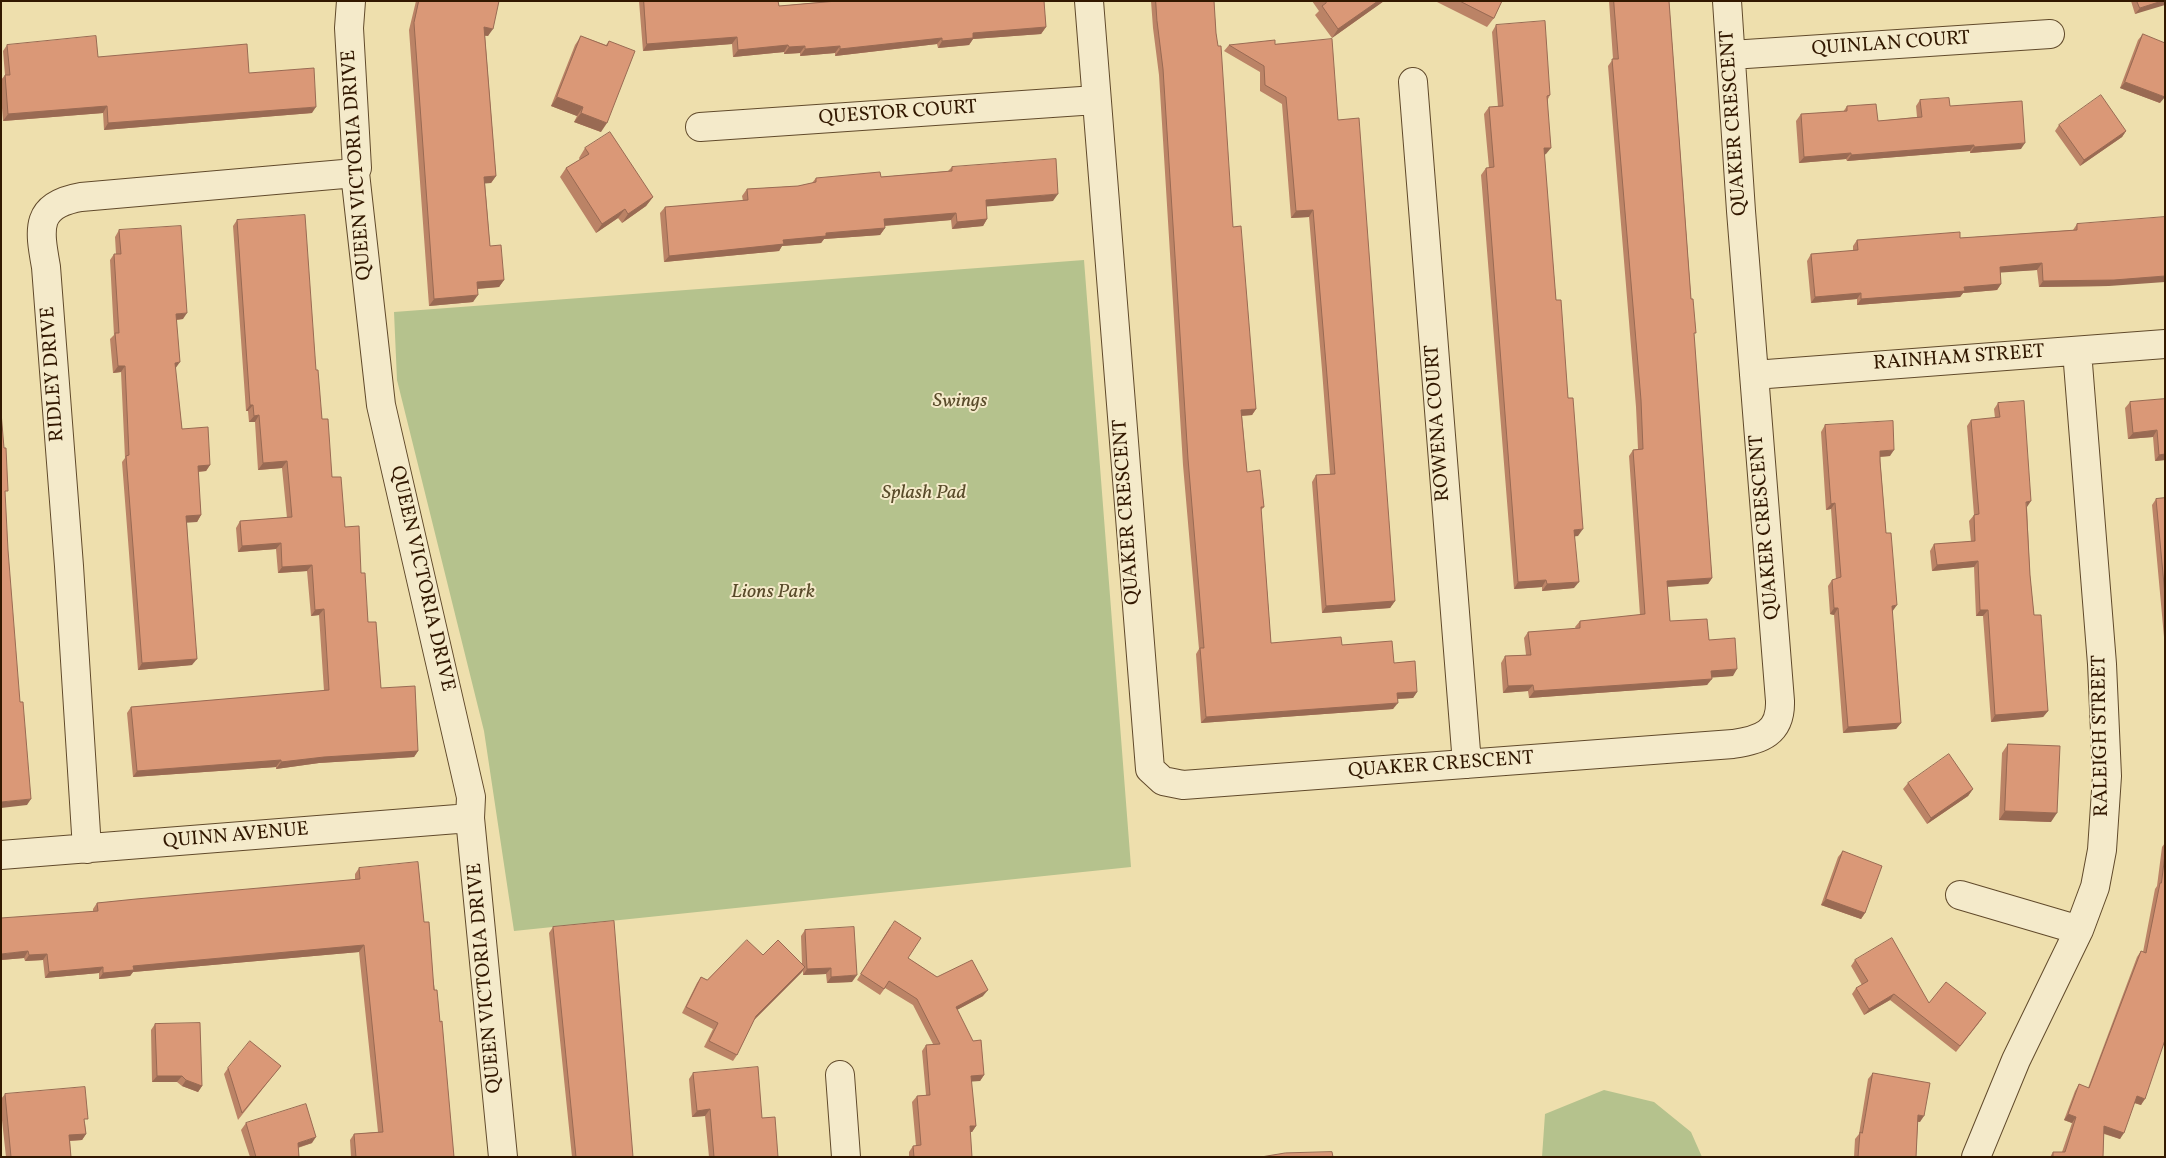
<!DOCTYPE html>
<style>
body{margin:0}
#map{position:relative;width:2166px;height:1158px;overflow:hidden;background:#eedfad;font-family:Vollkorn,serif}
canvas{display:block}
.frame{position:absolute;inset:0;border:2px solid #321800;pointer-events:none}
</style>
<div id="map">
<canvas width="2166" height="1158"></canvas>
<div class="frame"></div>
</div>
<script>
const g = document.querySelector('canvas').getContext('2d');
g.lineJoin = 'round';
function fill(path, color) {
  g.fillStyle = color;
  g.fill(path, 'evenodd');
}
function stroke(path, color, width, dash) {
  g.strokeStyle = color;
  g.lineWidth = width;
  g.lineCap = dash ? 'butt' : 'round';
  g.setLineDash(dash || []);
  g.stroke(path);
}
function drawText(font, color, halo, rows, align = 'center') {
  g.font = font + ' Vollkorn,serif';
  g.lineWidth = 4;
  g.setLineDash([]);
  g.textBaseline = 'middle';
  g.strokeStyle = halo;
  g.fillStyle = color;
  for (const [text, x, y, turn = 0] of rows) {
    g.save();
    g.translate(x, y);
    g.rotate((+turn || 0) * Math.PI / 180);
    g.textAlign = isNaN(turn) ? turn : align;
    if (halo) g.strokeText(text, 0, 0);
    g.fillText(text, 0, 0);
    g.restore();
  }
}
fill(new Path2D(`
 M1084 260 1131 867 514 931 484 731 397 380 394 312Z
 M1604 1090 1654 1102 1691 1132 1702 1157H1542L1545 1114Z`), '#b5c28d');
const minor = new Path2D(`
 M351 1 349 28 357 168 355 173 381 405 471 797 470 818 503 1157
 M1089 1 1150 769 1163 781 1183 785 1733 744C1761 740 1781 733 1780 701L1741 211 1727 1
 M1731 55 2050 34
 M1413 82 1467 764
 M700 127 1096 100
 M1754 375 2165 344
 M87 849 69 566 46 267C39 228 35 205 81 197L355 173
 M1 855 470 818
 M1960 895 2079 930
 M840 1075 846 1157
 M1976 1157 2016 1060 2079 930 2095 887 2102 850 2107 776 2102 664 2077 351`);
stroke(minor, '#614a2b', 30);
stroke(minor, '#f4eaca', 28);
fill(new Path2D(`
 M416 1H499L488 36H485L496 176 491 183H485L490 246 504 280 499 287 478 289 473 302 429 306 409 30Z
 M639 1H778L779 6 831 1H1044L1046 27 1041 34 973 39 969 45 938 48 937 44 835 56V53L800 56V53L784 54V52L733 57 732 44 643 51Z
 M1151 1H1214L1216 33 1233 227 1256 409 1252 415 1242 416 1247 472 1264 507 1261 510 1271 643 1342 645 1394 663 1417 692 1413 698 1397 699 1393 709 1201 723 1196 654 1199 649 1183 465 1159 75 1153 28Z
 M1312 1H1384L1332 38 1315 15 1319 11Z
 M1435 1H1502L1494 18 1487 27Z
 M1594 1H1669L1712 578 1708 584 1667 587 1670 621 1709 640 1733 676 1712 677 1707 685 1529 698 1528 691 1503 693 1501 663 1505 656 1526 655 1524 638 1528 632 1576 629 1575 627 1580 621 1640 615 1629 456 1633 450 1638 449 1636 407 1608 66 1613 59 1609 1 1594 2Z
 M2131 1H2165L2135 14Z
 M1496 25 1550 95 1548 99 1546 154 1544 155 1556 300 1578 536H1575L1574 588 1542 591V587L1514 589 1481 175 1486 168H1489L1484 114 1489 107H1498L1492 32Z
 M2143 34 2160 103 2120 88 2138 40Z
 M581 36 606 45 609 41 601 132 574 122 577 116 551 106 575 45Z
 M1275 44 1338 120 1395 601 1390 608 1322 613 1312 482 1316 475 1330 474 1322 370 1309 217 1291 218 1282 104 1260 91V72L1224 51 1229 45Z
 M7 45 98 57 249 73 312 113 104 130 103 113 3 121 1 95V80L5 75 3 51Z
 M1920 100 1950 106 2021 149 1970 153V151L1847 161 1846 159 1799 163 1796 121 1801 114 1843 112 1847 106 1878 121 1917 117 1916 106Z
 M2059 125 2126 131 2122 137 2080 166 2055 131Z
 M585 148 653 197 646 206 622 223 618 218 596 233 560 177 566 168 580 160 579 158Z
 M952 167 1053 201 986 206 987 219 983 226 952 229 951 220 885 226V228L880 235 824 239 821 243 782 246 779 251 664 262 660 213 665 207 743 201 742 196 747 189 798 186 812 183 816 178 881 177 948 171Z
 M237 220 316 370 322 419 332 477 345 527 361 573 368 622 381 688 418 751 414 757 319 763 276 769V767L133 777 127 713 131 707 324 691 319 615 311 616 307 571 278 573 276 549 238 552 236 528 240 521 287 518 282 468 258 470 255 422H249L248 411H246L233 226Z
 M2077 224 2109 286 2039 287 2037 270 2000 272 2001 284 1997 290 1963 293 1960 297 1857 305V299L1811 303 1807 261 1811 254 1853 251V246L1857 240 1960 238 2073 230Z
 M119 230 183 319 177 320 175 368 182 429 210 465 206 471 198 472 201 515 197 522H187L192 665 138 670 122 462 125 458 121 372 113 373 110 339 114 335 110 260 114 254H116L115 237Z
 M2165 399V460L2155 461 2153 437 2128 439 2125 408 2130 402Z
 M1998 403 2027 507 2030 575 2034 615 2048 711 2043 717 1991 722 1983 616H1976L1974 567 1932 571 1930 551 1934 544 1971 542 1969 521 1974 515 1967 426 1971 420 1995 418 1994 409Z
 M1825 425 1890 456 1880 457 1901 723 1896 729 1843 733 1834 615 1830 614 1828 586 1832 580 1836 579 1831 509 1826 510 1821 432Z
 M2165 498V648L2152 505 2156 499Z
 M2008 744 2051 822 1999 820 2002 753Z
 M1908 783 1973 789 1968 796 1927 824 1903 789Z
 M2165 843V1042L2163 1044 2141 1105 2134 1103 2120 1139 2104 1134 2103 1157H2050L2053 1152H2062L2072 1123 2064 1120 2075 1091 2079 1084 2088 1088 2137 957 2141 951 2143 952 2155 889 2157 886 2162 847Z
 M1843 851 1865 913 1861 919 1821 905 1838 857Z
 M359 868 424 922 440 1022 454 1157H351L350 1140 354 1134 378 1132 359 952 133 972 130 976 99 979V973L45 978 43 960 25 961 24 958 1 960 93 911V909L97 903 355 880V874Z
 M553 927 633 1157H572L549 933Z
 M890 927 908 958 937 977 983 996 957 1010 984 1075 980 1081H971L976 1126 972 1132H970L972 1157H909V1152L913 1146H916L912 1102 917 1096 926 1095 922 1051 926 1045 933 1044 913 1005 885 988 880 995 857 980Z
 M805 930 852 982 827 983 826 974 803 975V971L754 1020 737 1055 733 1061 704 1047 713 1029 682 1013 697 983 701 977 707 980 763 955 802 964 801 936Z
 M1855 960 1929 1003 1982 1019 1956 1052 1890 1000 1864 1015 1852 994 1856 988 1862 985 1851 966Z
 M155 1024 202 1086 198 1092 182 1086 177 1082H152L151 1030Z
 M281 1066 276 1072 238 1120 224 1074 228 1068Z
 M693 1073 762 1118 778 1157H709L705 1116 692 1117 689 1079Z
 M1873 1073 1920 1122H1918L1916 1157H1854L1855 1139 1859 1134 1868 1079Z
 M5 1094 85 1124 86 1134 82 1140 70 1141 71 1157H6L1 1111V1099Z
 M246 1123 312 1143 298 1148 299 1157H250L241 1130Z`), '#bb8366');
fill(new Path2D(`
 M1378 1H1384L1332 38 1338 29Z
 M1595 1H1609L1594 2Z
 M2162 1H2165V5L2135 14 2140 8Z
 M484 27 493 29 488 36 479 34Z
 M1046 27 1041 34 973 39 969 45 938 48 942 41 973 33Z
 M737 37 732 44 643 51 647 44Z
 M942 38 937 44 835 56 840 49Z
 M788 45 784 52 733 57 738 50Z
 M805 46 800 53 784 54 789 47Z
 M840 46 835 53 800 56 805 49Z
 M2125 82 2165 97 2160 103 2120 88Z
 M557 97 583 107 577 116 551 106Z
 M107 106 103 113 3 121 8 114Z
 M316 107 312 113 104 130 108 123Z
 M581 113 607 123 601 132 574 122Z
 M2126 131 2122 137 2080 166 2084 160Z
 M2025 143 2021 149 1970 153 1974 147Z
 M1974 145 1970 151 1847 161 1851 155Z
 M1544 148H1551L1546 154 1539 155Z
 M1851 153 1846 159 1799 163 1804 157Z
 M496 176 491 183 479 184 484 177Z
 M1058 194 1053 201 981 207 986 200Z
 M653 197 646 206 622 223 628 214Z
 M625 209 618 218 596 233 602 224Z
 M1313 210 1309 217 1291 218 1296 211Z
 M956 213 951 220 880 226 884 219Z
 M987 219 983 226 952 229 957 222Z
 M885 228 880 235 824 239 821 243 782 246 779 251 664 262 669 256 783 240 826 233Z
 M2042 263 2037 270 1995 273 2000 267Z
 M2165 276V282L2109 286 2039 287 2043 281Z
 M504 280 499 287 473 289 477 282Z
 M2001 284 1997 290 1963 293 1960 297 1857 305 1861 299 1964 287Z
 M1861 293 1857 299 1811 303 1815 297Z
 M478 295 473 302 429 306 434 299Z
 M187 313 183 319 172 320 176 314Z
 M180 362 175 369V363Z
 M118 366H125L121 372 113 373Z
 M250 405H253L248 411H246Z
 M1256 409 1252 415 1237 416 1241 410Z
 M259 415 255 422H249L254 416Z
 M2157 430 2153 437 2128 439 2133 433Z
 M1894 450 1890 456 1876 457 1880 451Z
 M2165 454V460L2155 461 2159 455Z
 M287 461 282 468 258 470 263 463Z
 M210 465 206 471 193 472 198 466Z
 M2031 501 2027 507 2026 502Z
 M1835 503 1831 509 1826 510 1831 504Z
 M201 515 197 522 182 523 186 516Z
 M1583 529 1578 536 1570 537 1574 530Z
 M281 543 276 549 238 552 242 546Z
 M1978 561 1974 567 1932 571 1937 565Z
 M312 565 307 571 278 573 282 567Z
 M1712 578 1708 584 1662 587 1667 581Z
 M1546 580 1542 587 1514 589 1518 582Z
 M1579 582 1574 588 1542 591 1547 584Z
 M1395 601 1390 608 1322 613 1326 606Z
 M1897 605 1892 612V606Z
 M1834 608H1838L1834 615 1830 614Z
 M324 609 319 615 311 616 315 610Z
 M1980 610H1988L1983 616H1976Z
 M197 659 192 665 138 670 142 663Z
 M1737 669 1733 676 1707 678 1711 671Z
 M1712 679 1707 685 1529 698 1534 691Z
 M1533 685 1528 691 1503 693 1508 686Z
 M1417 692 1413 698 1393 699 1397 693Z
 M1398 703 1393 709 1201 723 1206 717Z
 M2048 711 2043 717 1991 722 1995 715Z
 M1901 723 1896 729 1843 733 1848 727Z
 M418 751 414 757 319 763 276 769 281 762 324 757Z
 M281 760 276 767 133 777 137 771Z
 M1973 789 1968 796 1927 824 1931 818Z
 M31 799 27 805 1 808V802Z
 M2005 811 2057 813 2051 822 1999 820Z
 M1826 899 1865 913 1861 919 1821 905Z
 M364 945 359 952 133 972 130 976 99 979 103 973 133 966Z
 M28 951 24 958 1 960V954Z
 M47 954 43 960 25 961 29 955Z
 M103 967 99 973 45 978 49 972Z
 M805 967 801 973 752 1022 756 1016Z
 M831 968 826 974 803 975 807 969Z
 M857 975 852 982 827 983 831 977Z
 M988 990 983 996 951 1013 956 1007Z
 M1894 994 1890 1000 1864 1015 1869 1009Z
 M984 1075 980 1081 966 1082 971 1076Z
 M157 1076H182L177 1082H152Z
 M186 1080 202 1086 198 1092 182 1086Z
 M2137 1096 2145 1099 2141 1105 2132 1102Z
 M710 1109 705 1116 692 1117 697 1111Z
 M2068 1114 2076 1117 2072 1123 2064 1120Z
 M1918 1115 1924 1116 1920 1122 1914 1121Z
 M970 1126H976L972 1132H965Z
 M2104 1126 2124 1133 2120 1139 2100 1132Z
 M86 1134 82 1140 65 1141 69 1135Z
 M316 1137 312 1143 293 1149 298 1143Z`), '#996a53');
const building = new Path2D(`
 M419 1H499L493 29 484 27 496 176 484 177 490 246 501 245 504 280 477 282 478 295 434 299 414 23Z
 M644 1H778L779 6 837 1H1044L1046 27 973 33V38L942 41V38L840 49V46L805 49V46L789 47 788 45 738 50 737 37 647 44Z
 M1156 1H1214L1216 33 1218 46H1221L1233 227 1241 226 1256 409 1241 410 1247 472 1260 470 1264 507H1261L1271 643 1341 637 1342 645 1392 641 1394 663 1415 661 1417 692 1397 693 1398 703 1206 717 1200 648H1204L1188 459 1163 69 1157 21Z
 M1325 1H1378L1338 29 1322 6 1326 3Z
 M1460 1H1502L1494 18Z
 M1614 1H1669L1691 299H1693L1696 333H1694L1712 578 1667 581 1670 621 1707 619 1709 640 1735 638 1737 669 1711 671 1712 679 1534 691 1533 685 1508 686 1505 656 1531 655 1528 632 1580 628V621L1645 614 1633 450 1643 449 1641 400 1612 59H1618Z
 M2137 1H2162L2140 8Z
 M1545 21 1550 95 1547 96 1551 148H1544L1556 300H1561L1568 398H1573L1583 529 1574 530 1579 582 1547 584 1546 580 1518 582 1486 168 1494 167 1489 107 1503 106 1496 25Z
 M2143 34 2165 43V97L2125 82Z
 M96 36 98 57 247 44 249 73 314 68 316 107 108 123 107 106 8 114 5 75H10L7 45Z
 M581 36 607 46 609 41 635 51 607 123 581 113 583 107 557 97Z
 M1332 39 1338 120 1359 118 1395 601 1326 606 1316 475 1335 474 1326 364 1313 210 1296 211 1286 97 1265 85 1264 66 1229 45 1275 40V44Z
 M2101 95 2126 131 2084 160 2059 125Z
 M1949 98 1950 106 2022 101 2025 143 1974 147V145L1851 155V153L1804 157 1801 114 1847 111V106L1876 104 1878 121 1922 117 1920 100Z
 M610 132 653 197 628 214 625 209 602 224 566 168 589 154 585 148Z
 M1056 159 1058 194 986 200 987 219 957 222 956 213 884 219 885 228 826 233V236L783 240 784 244 669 256 665 207 748 200 747 189 798 186 816 182V178L880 172 881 177 952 171V167Z
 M305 215 316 370H318L322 419H328L332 477H341L345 527 359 526 361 573H365L368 622H376L381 688 415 686 418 751 324 757 281 762V760L137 771 131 707 329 690 324 609 315 610 312 565 282 567 281 543 242 546 240 521 292 517 287 461 263 463 259 415 254 416 253 405H250L237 220Z
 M2165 217V276L2114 280 2043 281 2042 263 2000 267 2001 284 1964 287 1965 291 1861 299V293L1815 297 1811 254 1858 250 1857 240 1960 232V238L2077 230V224Z
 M181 226 187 313 176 314 180 362 175 363 182 429 208 427 210 465 198 466 201 515 186 516 197 659 142 663 126 456 129 455 125 366H118L115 333H119L114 254H121L119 230Z
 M2165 399V454L2159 455 2157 430 2133 433 2130 402Z
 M2024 401 2031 501 2026 502 2030 575 2034 615H2041L2048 711 1995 715 1988 610H1980L1978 561 1937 565 1934 544 1975 541 1974 515 1979 514 1971 420 2000 417 1998 403Z
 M1 412 4 448H6L8 491H5L8 550 20 702H23L31 799 1 802Z
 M1893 421 1894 450 1880 451V461L1886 533H1891L1897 605 1892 606 1901 723 1848 727 1838 608H1834L1832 580 1841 577 1835 503 1831 504 1825 425Z
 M2165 498V595L2156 499Z
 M2008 744 2060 746 2057 813 2005 811Z
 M1949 754 1973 789 1931 818 1908 783Z
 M1843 851 1882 866 1865 913 1826 899Z
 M2165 855V1040L2145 1099 2137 1096 2124 1133 2104 1126 2103 1157H2053V1152H2065L2076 1117 2068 1114 2079 1084 2089 1088 2141 951 2146 953 2160 883H2161Z
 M418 862 424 922H429L434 990H437L440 1022 442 1021 454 1157H356L354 1134 383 1132 364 945 133 966 134 970 103 973V967L49 972 47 954 29 955 28 951 1 954V918L98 911 97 903 136 899 360 879 359 868Z
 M614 921 633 1157H576L553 927Z
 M895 921 921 938 908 958 937 977 972 960 988 990 956 1007 973 1041 981 1040 984 1075 971 1076 976 1126H970L972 1157H914L913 1146 921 1145 917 1096 930 1095 926 1045 940 1044 917 999 889 981 884 989 861 974Z
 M854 927 857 975 831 977V968L807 969 805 930Z
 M1892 938 1929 1003 1946 982 1986 1013 1960 1046 1894 994 1869 1009 1856 988 1868 981 1855 960Z
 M747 940 763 955 778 940 805 967 756 1016 737 1055 709 1041 718 1023 686 1007 701 977 707 980Z
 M200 1023 202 1086 186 1080 182 1076H157L155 1024Z
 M250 1041 281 1066 242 1113 228 1068Z
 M758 1067 762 1118 775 1117 778 1157H714L710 1109 697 1111 693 1073Z
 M1873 1073 1930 1083 1924 1116 1918 1115 1916 1157H1858L1860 1132 1862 1133Z
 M85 1087 88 1119H84L86 1134 69 1135 71 1157H11L5 1094Z
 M306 1104 316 1137 298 1143 299 1157H256L246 1123Z
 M1332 1152 1333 1157H1261L1285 1153Z`);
fill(building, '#da9877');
stroke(building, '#996a53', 1);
drawText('20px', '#321800', '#f4eaca', [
 ["QUINLAN COURT",1891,45,-4],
 ["QUESTOR COURT",898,114,-4],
 ["QUAKER CRESCENT",1735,123,-94],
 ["QUEEN VICTORIA DRIVE",358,165,-94],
 ["RAINHAM STREET",1959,359,-4],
 ["RIDLEY DRIVE",54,374,-94],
 ["ROWENA COURT",1439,423,-94],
 ["QUAKER CRESCENT",1128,512,-94],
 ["QUAKER CRESCENT",1766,527,-95],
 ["QUEEN VICTORIA DRIVE",421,579,77],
 ["RALEIGH STREET",2102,736,-91],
 ["QUAKER CRESCENT",1441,766,-4],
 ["QUINN AVENUE",236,837,-5],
 ["QUEEN VICTORIA DRIVE",486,978,-95]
]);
drawText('italic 20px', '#594b2a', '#f4eaca', [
 ["Swings",960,402],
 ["Splash Pad",924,494],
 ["Lions Park",773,593]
]);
</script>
